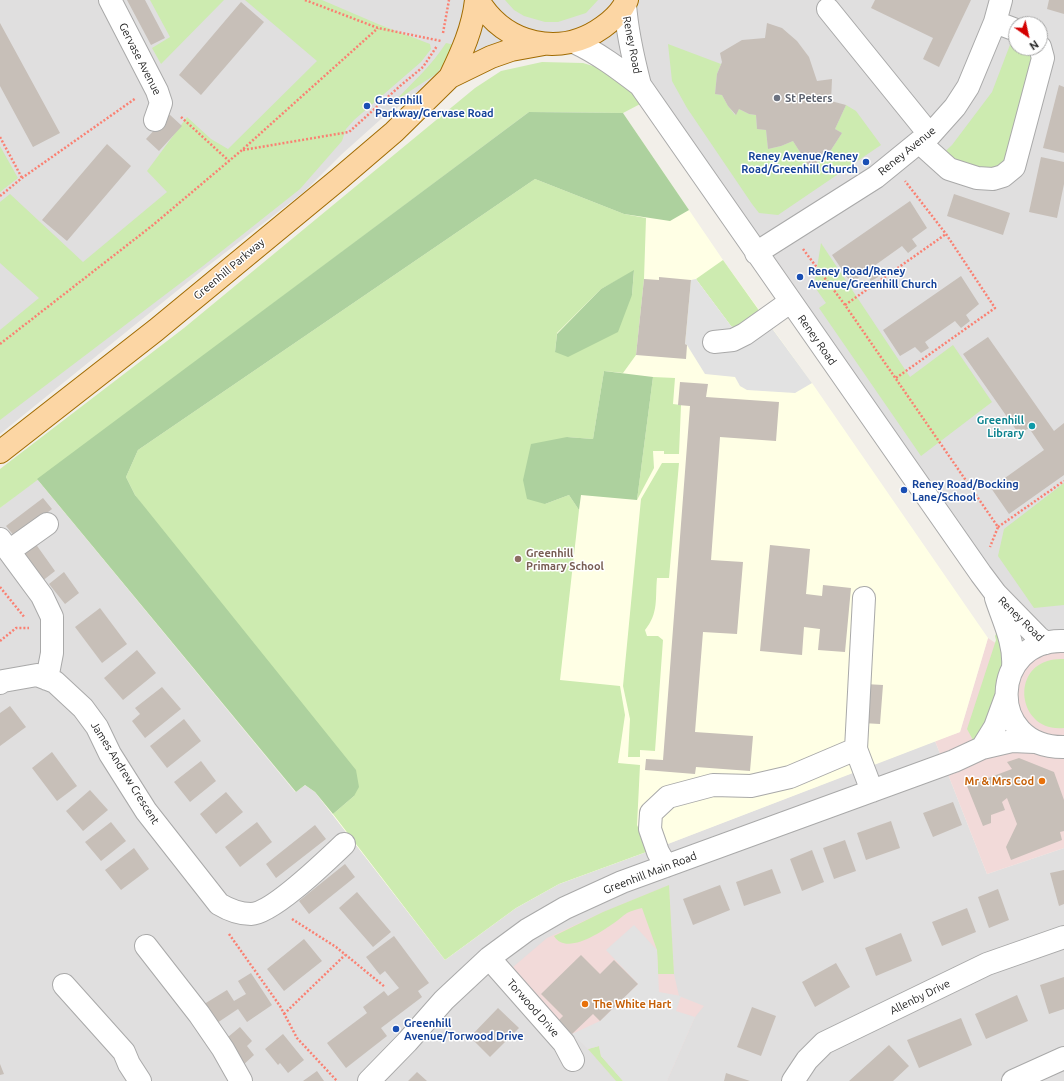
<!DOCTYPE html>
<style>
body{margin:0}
#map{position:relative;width:1064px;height:1081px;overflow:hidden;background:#f2efe9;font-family:Ubuntu,sans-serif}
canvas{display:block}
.north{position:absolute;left:1008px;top:16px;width:40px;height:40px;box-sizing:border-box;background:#fff;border:1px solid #a7a7a7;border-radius:50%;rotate:146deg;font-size:11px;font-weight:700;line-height:16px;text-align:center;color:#222}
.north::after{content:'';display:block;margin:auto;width:14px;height:18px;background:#d40000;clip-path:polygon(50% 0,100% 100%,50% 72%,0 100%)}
</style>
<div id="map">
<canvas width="1064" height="1081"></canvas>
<div class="north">N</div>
</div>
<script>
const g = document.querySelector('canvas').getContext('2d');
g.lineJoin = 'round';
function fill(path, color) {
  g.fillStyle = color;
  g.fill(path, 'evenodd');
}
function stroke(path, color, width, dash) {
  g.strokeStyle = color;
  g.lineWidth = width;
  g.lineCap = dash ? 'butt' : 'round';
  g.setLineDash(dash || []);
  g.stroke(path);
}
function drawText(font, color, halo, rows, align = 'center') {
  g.font = font + ' Ubuntu,sans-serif';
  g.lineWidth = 3;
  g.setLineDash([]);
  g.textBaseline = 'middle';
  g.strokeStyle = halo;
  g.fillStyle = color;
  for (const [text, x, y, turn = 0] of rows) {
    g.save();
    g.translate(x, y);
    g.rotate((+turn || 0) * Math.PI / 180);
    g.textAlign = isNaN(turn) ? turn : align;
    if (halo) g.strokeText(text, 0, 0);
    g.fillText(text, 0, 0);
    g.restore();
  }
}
fill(new Path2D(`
 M0 0H1064V631L1047 634 996 594 790 302 606 60 544 44 425 88 380 120 342 154 304 192 204 269 0 434ZM1016 24H1040V48H1016Z
 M37 479 295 792 305 785 315 792 445 960 516 908 559 884 660 847 935 741 987 874 1064 848V1081H0V508Z`), '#e0dfdf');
fill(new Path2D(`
 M1064 631V848L987 874 935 741 960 732 988 638 1006 650Z
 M669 885 674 974 679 996 704 1006 695 1017 667 1081H616L588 1049 559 1020 513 967 547 938 603 912Z`), '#f2dad9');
fill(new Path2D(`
 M623 113 723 260 812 383 988 638 960 732 660 847 559 884 516 908 445 960 315 792 305 785 296 792 37 479 173 379Z`), '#ffffe5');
fill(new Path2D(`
 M150 0H224L161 64 152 48 170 37Z
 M245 0H322L378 24 430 44 431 49 421 62 354 120 346 129 342 141 300 189 203 266 0 420V330L39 298 0 263V202L10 194 83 262 167 192 147 171 187 117 211 139 228 149 317 61Z
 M505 0H598L586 13 558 22H545L524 16 514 10Z
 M1016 29V48H1040V34L1045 37 1050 51 1016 174 932 164 952 145 992 92Z
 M446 43 455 45 447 60 436 74 395 101C413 82 432 65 446 43Z
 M668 44 721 64 717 74 715 94 722 95 728 106 735 115 739 109 749 114 756 115 757 129 766 130 768 149 781 146 793 141 810 168 829 153 842 133 835 129 846 105 856 111 881 145 778 215 759 213 752 204 687 108 672 81Z
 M542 62 583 63 606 70 644 102 623 113 529 112 0 508V469L184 328 475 88 501 71Z
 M0 146 18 178 0 192Z
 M535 179 624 214 646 218 644 279 636 355 623 373 604 371 593 439 567 437 545 504 569 495 579 510 560 680 620 686 625 715 618 763 640 765 637 825 649 851 559 884 516 908 445 960 333 814 354 796 135 495 126 477 138 450ZM634 271 632 295 555 352 557 333 601 289Z
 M821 243 910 377 953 345 992 402 921 456 819 308 826 303 814 286Z
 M723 260 763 316 737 329 731 326 696 279Z
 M653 377 675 378 673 404 681 405 679 454H664V451H653L654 468 637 500Z
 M662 463H679L669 578H657C655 598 659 613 645 630L647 636H658L663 640 655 751 640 750V757H628L630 719 623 686 641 499Z
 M1064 483V605L1034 608 998 556 1004 529Z
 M996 634 1000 635 1004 647 1003 668 984 729 973 740 967 729 996 640 995 636Z
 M1064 659V728C1019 733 1009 669 1051 660 1055 659 1060 659 1064 659Z
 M669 885 674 974H658L657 950 642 908C637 909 631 911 627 913 622 916 619 920 614 923 601 932 566 956 554 936L603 912Z
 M599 1046 601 1056 623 1081H616L588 1049Z`), '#cdebb0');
fill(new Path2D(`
 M529 112 623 113 689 210 670 221 624 214 535 179 138 450 126 477 135 495 356 770 359 787 354 796 333 814 315 792 305 785 296 792 37 479Z
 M634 270 632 295 618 332 568 357 555 352 557 334 601 289Z
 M604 371 653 377 637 500 581 495 579 510 569 495 545 504 527 499 523 480 531 444 567 437 593 439Z`), '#add19e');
fill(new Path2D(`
 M696 279 731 326 737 329 763 316 812 383 795 393 747 390 740 386 735 377 705 374 687 345 685 344 691 280Z
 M634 925 657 950 659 992 681 996 676 1011 695 1017 667 1081H623L601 1056 599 1046 588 1049 572 1034 600 1021 638 984 606 950Z`), '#e2e2e2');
fill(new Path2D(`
 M127 0H145L165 38 151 45Z
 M875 0H971L939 67 923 59 933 38 871 8Z
 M1049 0H1064V14L1047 9Z
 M241 2 264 22 201 95 179 75Z
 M0 23 60 133 33 147 0 86Z
 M767 23 782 28 797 41 809 57 817 81 832 79 831 101 846 105 835 129 842 133 829 153 810 168 793 141 781 146 768 149 766 130 757 129 756 115 749 114 739 109 736 115 728 106 722 95 715 94 717 74 722 62 720 53 742 40 765 38Z
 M1059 85 1064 87V153L1043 148Z
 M169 114 182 126 159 151 146 139Z
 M107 144 131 166 67 241 42 220Z
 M1041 157 1064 162V184L1057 218 1029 212Z
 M954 194 1010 213 1003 235 947 216Z
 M910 201 927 228 912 239 917 246 908 253 902 246 874 266 880 276 871 281 865 273 851 283 832 255Z
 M961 276 979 304 966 315 970 321 961 328 955 321 925 342 929 348 921 353 915 347 900 356 883 330Z
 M659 277 691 280 685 344 687 345 686 359 636 355 644 279 659 280Z
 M988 337 1054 431 1064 423V475L1009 514 991 488 1044 450 1029 428 1019 434 963 354Z
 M680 382 708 384 706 397 779 402 776 441 720 437 711 560 743 562 737 634 703 632 695 732 753 736 750 771 696 767 695 774 645 770 646 759 663 760 690 406 678 405Z
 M43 498 52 509 15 537 6 526Z
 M35 543 55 571 41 582 20 554Z
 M770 545 810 549 806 594 822 596 823 585 851 588 845 652 818 650 820 629 804 627 802 655 760 651Z
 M64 572 79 593 65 604 49 584Z
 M100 608 127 644 102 663 75 627Z
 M137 650 156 673 123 700 104 678Z
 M865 684 883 685 880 724 862 723Z
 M162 687 181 709 145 738 132 721 140 714 135 708Z
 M10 706 26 727 0 746V713Z
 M184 719 201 741 167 768 150 746Z
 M52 752 77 786 57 801 32 768Z
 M1019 758 1054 772 1064 800V831L1060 832 1062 840 1011 860 1006 847 1017 824 1007 798 1002 802 1005 810 991 815V823L983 826 967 786 1012 769 1007 762Z
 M201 761 216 781 190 802 174 782Z
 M90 790 108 810 83 831 66 811Z
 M226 792 243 812 216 834 200 814Z
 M953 802 962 825 933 837 923 813Z
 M891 821 900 848 866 860 857 833Z
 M111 822 126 841 101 861 85 842Z
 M257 822 272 842 240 867 225 847Z
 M315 825 326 839 276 878 266 864Z
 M845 840 856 871 834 879 823 848Z
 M134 848 149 869 121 890 105 870Z
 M812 850 824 882 802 891 790 859Z
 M345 864 355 877 309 914 299 901Z
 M772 869 781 893 744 906 736 882Z
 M1064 870V904L1059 906 1050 873Z
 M720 885 730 910 693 925 683 899Z
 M998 889 1009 920 989 928 978 897Z
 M357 892 391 932 373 947 339 908Z
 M967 908 976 932 942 946 932 922Z
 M901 933 912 961 876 976 865 948Z
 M394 936 429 983 418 991 422 997 381 1028 387 1036 346 1068 327 1043 367 1013 363 1007 384 991 388 996 399 988 385 971 380 975 366 957Z
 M304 939 322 961 284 991 267 969Z
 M581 955 600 974 614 960 638 984 600 1021 593 1014 572 1034 559 1020 563 1016 541 994Z
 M836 963 850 987 815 1007 802 982Z
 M251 973 272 1005 247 1022 238 1009 214 1025 201 1006 227 990 234 1001 246 994 238 981Z
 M1064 977V1009L1049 1014 1040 985Z
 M1017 995 1028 1021 986 1039 975 1014Z
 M752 1007 776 1016 761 1056 737 1047Z
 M498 1008 519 1028 490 1057 470 1037Z
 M961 1018 972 1045 919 1068 907 1040Z
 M240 1027 252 1041 247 1046 254 1055 242 1066 222 1042Z
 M283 1034 304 1060 288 1073 280 1063 278 1065 265 1049Z
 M889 1045 909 1066 893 1081H849Z
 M0 1064 4 1074 0 1075Z
 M317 1071 324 1081H303Z
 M417 1072 427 1081H408Z
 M726 1073 750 1081H724Z`), '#c7bfb8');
const minor = new Path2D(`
 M110 0 157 91 161 103 155 120
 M625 4C627 32 633 58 640 85
 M828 9 930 135
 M995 22 1016 30
 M574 42C598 53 619 69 640 85L981 574 996 594 1038 637 1046 643
 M919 142 949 169 977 178 993 179 1003 176 1014 167 1043 58 1040 47
 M756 253 876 177 919 142 930 135 955 107 968 87 995 22 1001 0
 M714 342 733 340 745 334 790 302
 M0 539 42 596 52 617V653L47 679
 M9 551 47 524
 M864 598 856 749 872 791
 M996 598C1003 620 1015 643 1013 667
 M1064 641C990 638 985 748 1064 747
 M0 683 3 681 37 675 55 682 83 708 97 727 110 754 146 811 219 904C229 910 239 914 251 914 273 913 327 860 344 844
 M982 748 995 727 1006 697
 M666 866 658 852 650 829 651 813 668 797 713 785 751 786 790 777 856 749
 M146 946 199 1014 223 1049 241 1081
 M489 958 564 1043 573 1060
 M64 985 124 1052 129 1064 140 1081
 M369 1081 407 1042 444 1000 489 958 527 930 565 908 622 882 954 761 982 748 1012 741 1035 742
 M793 1081 807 1060 824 1043 987 964 1064 937
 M1013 1081 1064 1058`);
const major = new Path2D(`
 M478 0C505 45 560 58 603 27 613 20 622 11 627 0
 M450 77C462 52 473 28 476 0
 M0 452 156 330 339 179 394 132 450 77 491 57 511 50 544 44`);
stroke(minor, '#a9a9a9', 24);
stroke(major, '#a06b00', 24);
stroke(new Path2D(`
 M305 0 378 28 441 41
 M443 33 449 0
 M181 117 229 161
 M0 137 22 178
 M243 150 349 132 400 86 423 67 437 46
 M0 196 22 178 136 98
 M803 249 845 305 998 527 990 547
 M845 305 946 234
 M0 344 153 225 242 150 378 28
 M896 378 995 308 946 234 905 181
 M998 527 1064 481
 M0 587 25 618
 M0 641 16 628H29
 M292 919 336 947 385 987
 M229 934 280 1006 297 1038 337 1081
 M284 1014 345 955`), '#fa8072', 2.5, [2, 2]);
stroke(minor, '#fff', 22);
stroke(major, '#fcd6a4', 22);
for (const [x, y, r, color] of [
 [777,98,4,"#6b7280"],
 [367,106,4,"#1a4fb4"],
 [866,162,4,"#1a4fb4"],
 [800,277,4,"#1a4fb4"],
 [1032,426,4,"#0f9aa8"],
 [904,490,4,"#1a4fb4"],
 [518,559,4,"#8d6e63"],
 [1042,781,4,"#e8710a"],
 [585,1004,4,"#e8710a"],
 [396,1029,4,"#1a4fb4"]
]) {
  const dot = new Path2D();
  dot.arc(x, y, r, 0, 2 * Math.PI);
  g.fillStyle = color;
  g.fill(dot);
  stroke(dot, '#fff', 1.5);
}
drawText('11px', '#222', '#fff', [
 ["Reney Road",632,45,79],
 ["Gervase Avenue",140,59,63],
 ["Reney Avenue",907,151,-39],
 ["Greenhill Parkway",229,269,-40],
 ["Reney Road",817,340,55],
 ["Reney Road",1021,619,44],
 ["James Andrew Crescent",125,773,58],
 ["Greenhill Main Road",650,873,-21],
 ["Allenby Drive",920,997,-26],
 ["Torwood Drive",533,1008,49]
]);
drawText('bold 11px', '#5b616d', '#fff', [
 ["St Peters",785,98]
], 'left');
drawText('bold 11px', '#164399', '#fff', [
 ["Greenhill",375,100],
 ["Parkway/Gervase Road",375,113],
 ["Reney Avenue/Reney",858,156,"right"],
 ["Road/Greenhill Church",858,169,"right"],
 ["Reney Road/Reney",808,271],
 ["Avenue/Greenhill Church",808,284],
 ["Reney Road/Bocking",912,484],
 ["Lane/School",912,497],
 ["Greenhill",404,1023],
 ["Avenue/Torwood Drive",404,1036]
], 'left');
drawText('bold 11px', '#0d838f', '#fff', [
 ["Greenhill",1024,420],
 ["Library",1024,433]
], 'right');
drawText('bold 11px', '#785e54', '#fff', [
 ["Greenhill",526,553],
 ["Primary School",526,566]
], 'left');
drawText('bold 11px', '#c56008', '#fff', [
 ["Mr & Mrs Cod",1034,781],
 ["The White Hart",593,1004,"left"]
], 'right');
</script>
